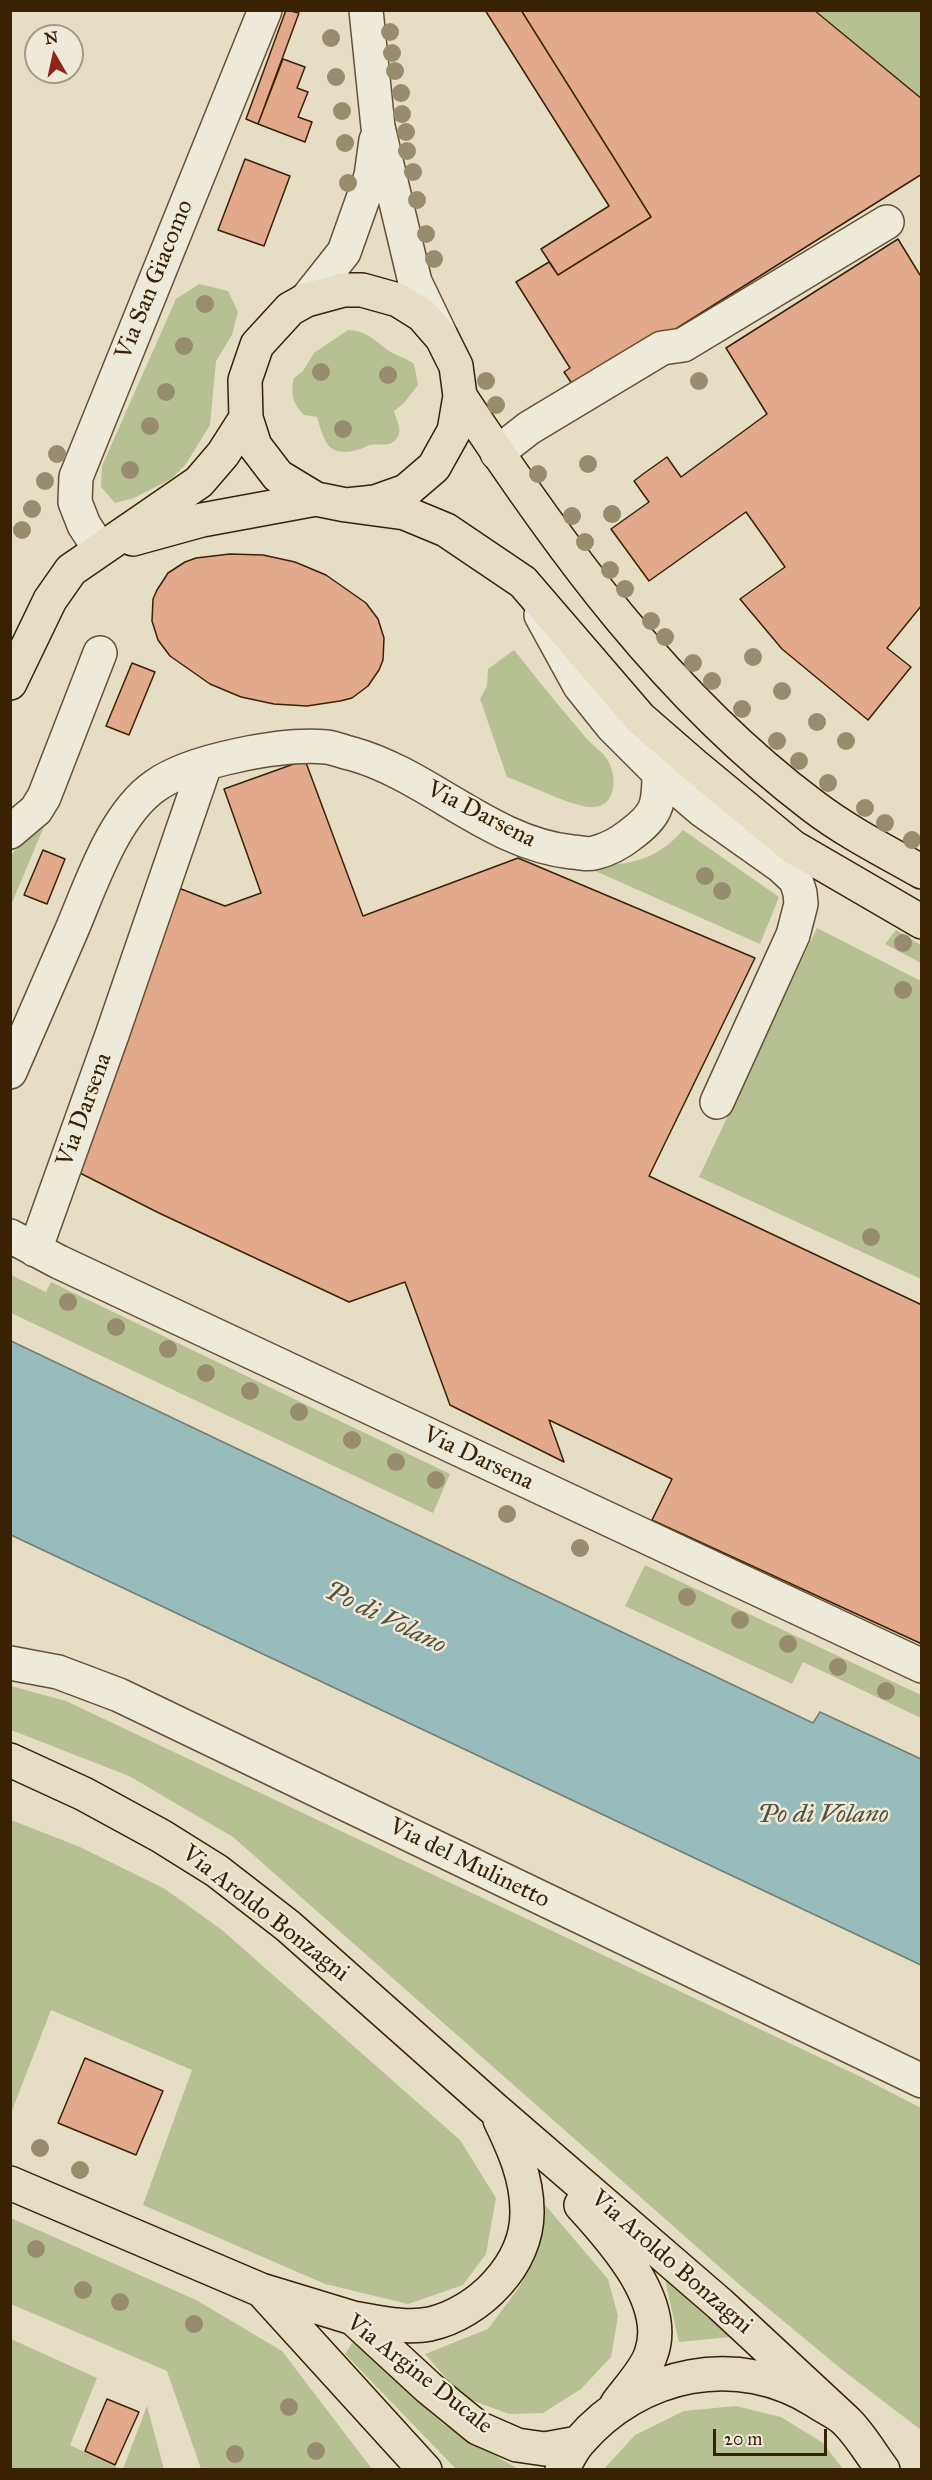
<!DOCTYPE html>
<style>
body{margin:0}
#map{position:relative;width:932px;height:2480px;overflow:hidden;background:#e5dec4;font-family:"IM FELL Great Primer",serif}
canvas{display:block}
.frame{position:absolute;inset:0;border:12px solid #392204;pointer-events:none}
.north{position:absolute;left:24px;top:24px;width:60px;height:60px;box-sizing:border-box;background:#eeead9;border:2px solid #a69a84;border-radius:50%;rotate:351deg;font-size:16px;font-weight:700;line-height:24px;text-align:center;color:#392204}
.north::after{content:'';display:block;margin:auto;width:21px;height:27px;background:#8f2418;clip-path:polygon(50% 0,100% 100%,50% 72%,0 100%)}
.scale{position:absolute;left:713px;top:2429px;width:114px;height:27px;box-sizing:border-box;border:3px solid #392204;border-top:0;padding-left:8px;font-size:18px;line-height:21px;white-space:nowrap;color:#392204;-webkit-text-stroke:4px #eeead9;paint-order:stroke}
</style>
<div id="map">
<canvas width="932" height="2480"></canvas>
<div class="frame"></div>
<div class="north">N</div>
<div class="scale">20 m</div>
</div>
<script>
const g = document.querySelector('canvas').getContext('2d');
g.lineJoin = 'round';
function fill(path, color) {
  g.fillStyle = color;
  g.fill(path, 'evenodd');
}
function stroke(path, color, width, dash) {
  g.strokeStyle = color;
  g.lineWidth = width;
  g.lineCap = dash ? 'butt' : 'round';
  g.setLineDash(dash || []);
  g.stroke(path);
}
function drawText(font, color, halo, rows, align = 'center') {
  g.font = font + ' "IM FELL Great Primer",serif';
  g.lineWidth = 5;
  g.setLineDash([]);
  g.textBaseline = 'middle';
  g.strokeStyle = halo;
  g.fillStyle = color;
  for (const [text, x, y, turn = 0] of rows) {
    g.save();
    g.translate(x, y);
    g.rotate((+turn || 0) * Math.PI / 180);
    g.textAlign = isNaN(turn) ? turn : align;
    if (halo) g.strokeText(text, 0, 0);
    g.fillText(text, 0, 0);
    g.restore();
  }
}
fill(new Path2D(`
 M817 11H921V98Z
 M199 284 228 291 238 312 232 335 216 361 210 425 186 464 171 479 134 498 115 503 101 487 102 466 176 299Z
 M348 330C366 330 375 341 389 351 397 356 407 358 414 364L418 385 404 403 394 411C396 420 403 429 397 438 390 448 380 443 370 445 366 446 362 449 357 450 327 458 324 440 317 417L304 415C293 405 290 392 294 378L303 371 314 353Z
 M514 650C538 680 562 710 587 739 593 746 602 751 607 759 618 776 617 809 590 807 571 806 527 784 507 777L480 699 487 686 488 669Z
 M48 817 11 905V855Z
 M683 830 779 897 760 944 586 867C628 864 654 863 683 830Z
 M817 928 921 981V1279L699 1177Z
 M896 930 921 945V963L885 944Z
 M11 1275 46 1292 51 1282 450 1474 433 1513 11 1313Z
 M645 1565 921 1695V1718L803 1662 792 1684 625 1606Z
 M11 1686 66 1701 859 2076 921 2108V2430L845 2372 741 2286 233 1837 129 1776 11 1730Z
 M11 1820 80 1847 165 1889 222 1930 460 2140 496 2198 486 2254 463 2285 408 2304 325 2284 143 2205 192 2070 51 2010 11 2113Z
 M540 2199 608 2279 618 2316 611 2357 581 2389 543 2413 509 2414 463 2397 425 2354 488 2329 520 2286 539 2247Z
 M11 2218 196 2300 282 2351 372 2469H201L167 2371 11 2304Z
 M663 2271 731 2337 679 2342Z
 M11 2339 97 2378 70 2445 120 2469H11Z
 M353 2342 443 2424 518 2469H456L345 2354Z
 M147 2406 164 2469H123Z
 M736 2406 781 2417 823 2443 843 2469H604L635 2435 684 2411Z`), '#b7c092');
const water = new Path2D(`
 M11 1341 813 1723 820 1712 921 1759V1965L11 1535Z`);
fill(water, '#98bbbb');
stroke(water, '#727e72', 1.5);
const building = new Path2D(`
 M286 10 299 13 258 124 246 119Z
 M485 10H521L651 217 558 275 541 249 609 206Z
 M521 10H814L922 99V174L577 391 564 372 570 368 516 282 549 262 558 275 651 217Z
 M283 59 305 67 297 88 308 92 298 117 312 122 305 142 258 124Z
 M245 159 290 176 264 246 218 230Z
 M898 239 920 275 922 274V605L887 648 911 667 868 720 782 649 740 599 785 567 746 512 649 581 611 529 649 502 634 481 643 474 667 457 681 477 767 414 726 348Z
 M230 554 263 555 295 562 326 575 366 603 378 619 384 638 383 660 379 670 368 686 352 698 340 701 307 706 274 704 241 697 210 684 170 656 158 640 152 621 153 599 157 590 168 573 185 562 196 558Z
 M132 663 155 672 129 735 106 726Z
 M305 760 363 916 518 858 755 958 649 1176 922 1305V1644L652 1520 672 1479 549 1420 564 1462 450 1405 405 1282 349 1302 159 1213 72 1169 176 887 225 906 261 893 224 789Z
 M43 850 65 859 47 904 24 895Z
 M85 2058 163 2091 136 2155 58 2123Z
 M107 2399 139 2412 115 2465 85 2451Z`);
fill(building, '#e3a98d');
stroke(building, '#392204', 1.5);
const minor = new Path2D(`
 M366 10 378 127 415 282 441 336
 M306 300 344 252 371 176 376 140
 M497 453 529 428 662 348 683 345 887 222
 M99 548 84 525 75 502 76 477 265 10
 M659 773 702 810 781 866 796 880 800 893 801 904 793 935 717 1102
 M10 832 36 810 44 797 100 653
 M10 1072C30 1026 50 980 70 934 90 888 113 815 155 786 191 760 283 743 326 747 335 748 344 752 353 754 430 776 490 843 572 852 579 852 587 855 594 853 607 850 620 843 630 835 657 815 659 806 659 773L612 726 580 686 541 615
 M10 1236 59 1262 922 1666
 M35 1250 112 1035 205 765
 M10 1663 58 1672 119 1695 922 2081`);
const major = new Path2D(`
 M460 396C559 547 667 696 813 806 847 832 885 851 922 872
 M346 505 375 502 406 491 434 467 454 431 460 396 456 366 442 338 422 315 398 300 362 290H343L306 300 290 309 257 345 245 380 246 418 255 446 278 476 316 499 346 505 405 513 446 530 523 582 640 718 694 765 793 847 922 922
 M133 539 202 520 316 499
 M10 683 50 600 71 570 199 482 223 454 246 418
 M10 1760 84 1794 161 1836 217 1871 288 1926 493 2108 720 2304 846 2421
 M10 2183 261 2290 353 2318 429 2388 478 2428 517 2445 545 2449 578 2443
 M581 2205C613 2240 670 2303 651 2354 646 2370 627 2390 617 2404
 M262 2291 425 2470
 M353 2318C378 2322 405 2329 430 2324 479 2313 528 2264 527 2211 527 2178 514 2149 500 2120
 M562 2470C567 2461 572 2450 579 2442 639 2372 738 2351 817 2402 826 2408 840 2414 847 2422 861 2436 871 2454 883 2470`);
stroke(minor, '#645134', 36);
stroke(major, '#392204', 36);
stroke(minor, '#eeead9', 33);
stroke(major, '#e5dec4', 33);
g.fillStyle = '#978d6e';
for (const [x, y] of [
 [390,32],
 [331,38],
 [392,53],
 [395,71],
 [336,77],
 [401,93],
 [342,111],
 [402,114],
 [406,132],
 [345,143],
 [407,151],
 [413,172],
 [348,183],
 [417,200],
 [426,234],
 [434,259],
 [205,304],
 [184,346],
 [321,372],
 [388,375],
 [486,381],
 [699,381],
 [166,392],
 [496,405],
 [150,426],
 [343,429],
 [57,454],
 [588,464],
 [130,470],
 [538,474],
 [45,481],
 [32,509],
 [612,514],
 [572,516],
 [22,530],
 [585,542],
 [610,570],
 [625,589],
 [651,621],
 [665,637],
 [753,657],
 [693,663],
 [712,681],
 [782,691],
 [742,709],
 [817,722],
 [777,741],
 [846,741],
 [799,761],
 [828,783],
 [865,808],
 [885,823],
 [912,840],
 [705,876],
 [722,891],
 [903,943],
 [903,990],
 [871,1237],
 [68,1302],
 [116,1327],
 [168,1349],
 [206,1373],
 [250,1391],
 [299,1412],
 [352,1440],
 [396,1462],
 [436,1480],
 [507,1514],
 [580,1548],
 [687,1597],
 [740,1620],
 [788,1644],
 [838,1667],
 [886,1691],
 [40,2148],
 [80,2170],
 [36,2249],
 [83,2290],
 [120,2302],
 [194,2324],
 [289,2407],
 [316,2451],
 [235,2454]
]) {
  g.beginPath();
  g.arc(x, y, 9, 0, 2 * Math.PI);
  g.fill();
}
drawText('24px', '#392204', '#eeead9', [
 ["Via San Giacomo",155,280,-68],
 ["Via Darsena",481,815,27],
 ["Via Darsena",85,1110,-70],
 ["Via Darsena",478,1459,25],
 ["Via del Mulinetto",469,1864,26],
 ["Via Aroldo Bonzagni",265,1914,38],
 ["Via Aroldo Bonzagni",671,2263,41],
 ["Via Argine Ducale",419,2375,38]
]);
drawText('italic 26px', '#56503b', '#eeead9', [
 ["Po di Volano",385,1619,26],
 ["Po di Volano",823,1816]
]);
</script>
